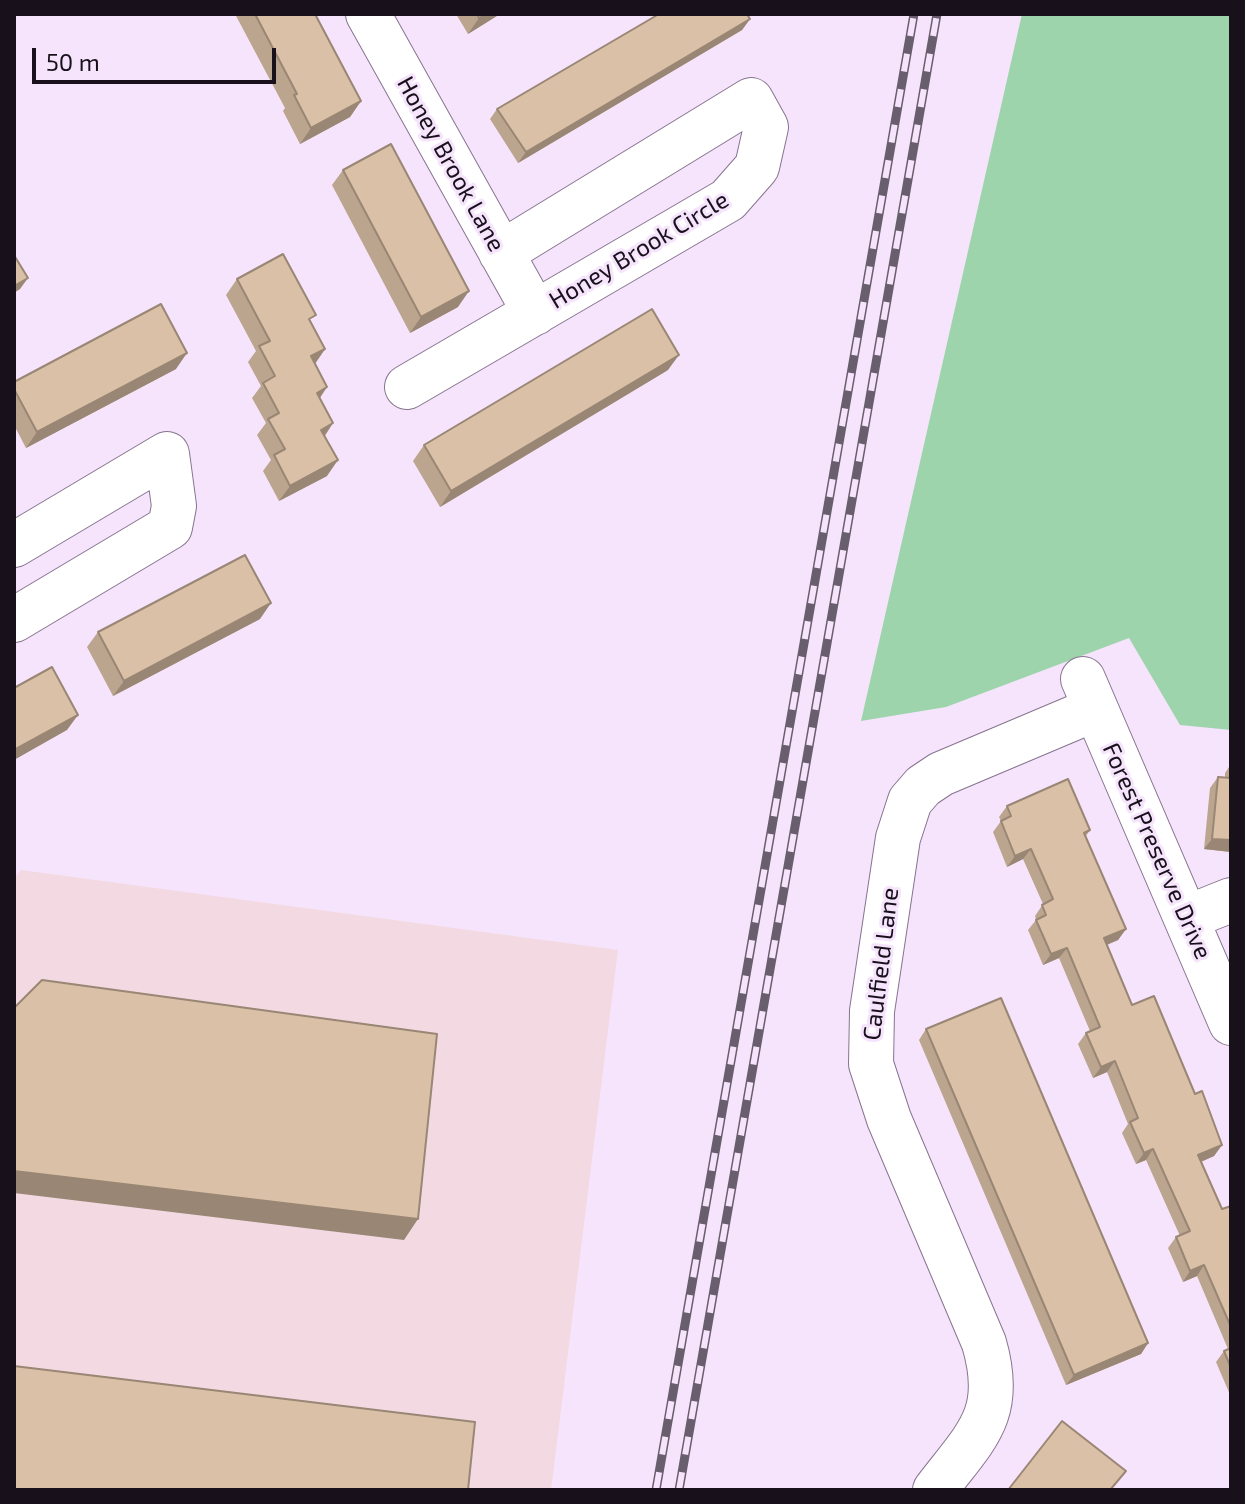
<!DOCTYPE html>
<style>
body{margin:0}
#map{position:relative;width:1245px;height:1504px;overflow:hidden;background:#f6e4fc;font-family:"Exo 2",sans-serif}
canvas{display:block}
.frame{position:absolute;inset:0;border:16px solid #18111b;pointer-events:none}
.scale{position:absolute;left:32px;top:48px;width:244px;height:36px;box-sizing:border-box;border:4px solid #18111b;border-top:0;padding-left:10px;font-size:24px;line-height:28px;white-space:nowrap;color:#18111b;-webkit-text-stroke:6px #f6e4fc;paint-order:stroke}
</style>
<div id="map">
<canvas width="1245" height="1504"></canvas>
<div class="frame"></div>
<div class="scale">50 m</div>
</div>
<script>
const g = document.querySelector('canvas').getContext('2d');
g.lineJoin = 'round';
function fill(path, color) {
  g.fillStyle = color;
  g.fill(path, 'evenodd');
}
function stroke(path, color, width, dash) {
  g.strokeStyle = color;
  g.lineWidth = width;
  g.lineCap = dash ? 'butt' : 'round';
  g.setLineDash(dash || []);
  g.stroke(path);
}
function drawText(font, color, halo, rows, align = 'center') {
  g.font = font + ' "Exo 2",sans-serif';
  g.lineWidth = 6;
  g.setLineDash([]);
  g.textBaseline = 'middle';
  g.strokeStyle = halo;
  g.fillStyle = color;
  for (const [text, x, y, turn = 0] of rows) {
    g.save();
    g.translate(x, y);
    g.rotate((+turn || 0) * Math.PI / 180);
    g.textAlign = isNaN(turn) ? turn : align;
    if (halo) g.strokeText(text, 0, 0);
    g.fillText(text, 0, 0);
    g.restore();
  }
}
fill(new Path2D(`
 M21 870 618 950 551 1490H14V878Z`), '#f3dae2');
fill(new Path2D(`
 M1022 14H1231V730L1180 725 1129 638 946 707 861 721Z`), '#9ed4ab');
const minor = new Path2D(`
 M368 14 535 313
 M407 387 728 200 757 167 766 127 751 100 501 253
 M14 545 167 454 174 506 170 527 14 620
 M1083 679 1231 1023
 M1186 918 1231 900
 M935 1490C976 1436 1005 1415 984 1343L889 1119 871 1064 872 1011 898 838 910 801 923 786 941 774 1095 709`);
stroke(minor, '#87748e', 46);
stroke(minor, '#fff', 44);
const rail = new Path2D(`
 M656 1490 914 14
 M679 1490 937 14`);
stroke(rail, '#695e6d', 9);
stroke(rail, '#f6e4fc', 6, [18]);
fill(new Path2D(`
 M235 14H315L361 101 350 117 300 144 283 111 285 108Z
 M456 14H500L468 34Z
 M750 19 742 30 518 163 490 119 497 109Z
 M343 170 458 307 410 333 332 185Z
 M237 279 311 323 325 349 315 364 327 387 320 398 333 423 325 436 327 476 279 501 263 471 271 460 257 435 266 423 252 398 261 386 248 362 256 351 226 295Z
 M176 369 26 448 14 425V382Z
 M668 370 440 507 413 461 424 445Z
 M260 619 113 696 87 647 98 632Z
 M1231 764V852L1204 849 1210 788 1218 777 1225 778V773Z
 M1007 806 1090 830 1086 836 1126 929 1118 940 1107 945 1132 1005 1195 1094 1222 1145 1214 1156 1201 1162 1222 1209 1231 1206V1397L1216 1362 1224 1351 1228 1349 1197 1276 1183 1282 1168 1248 1176 1237 1180 1236 1146 1160 1136 1164 1122 1133 1128 1124 1107 1072 1093 1078 1078 1044 1086 1033 1090 1031 1059 958 1043 965 1028 930 1036 920 1035 916 1043 904 1023 859 1007 867 993 832 1001 821 999 817Z
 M926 1029 1148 1343 1141 1354 1066 1385 919 1040Z`), '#bba58f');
fill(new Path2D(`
 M486 14H500L468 34 479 18Z
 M750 19 742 30 518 163 526 152Z
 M361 101 350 117 300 144 311 128Z
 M28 278 20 289 14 293V286Z
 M469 291 458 307 410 333 421 317Z
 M325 349 314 365 311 356Z
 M187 353 176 369 26 448 37 432Z
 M679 355 668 370 440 507 451 491Z
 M327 387 316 403 317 393Z
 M333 423 322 439 321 430Z
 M338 460 327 476 279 501 290 486Z
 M271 603 260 619 113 696 124 681Z
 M78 715 67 730 14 760V750Z
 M1212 839 1231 840V852L1204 849Z
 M1031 849 1023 859 1007 867 1015 856Z
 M1126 929 1118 940 1096 949 1104 938Z
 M1067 948 1059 958 1043 965 1051 954Z
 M1115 1061 1107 1072 1093 1078 1101 1067Z
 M1222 1145 1214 1156 1191 1166 1198 1155Z
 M1153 1149 1146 1160 1136 1164 1144 1153Z
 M14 1171 418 1219 404 1240 14 1193Z
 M1204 1265 1197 1276 1183 1282 1190 1271Z
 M1148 1343 1141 1354 1066 1385 1074 1375Z`), '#998674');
const building = new Path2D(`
 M255 14H315L361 101 311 128 294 95 297 94Z
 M477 14H486L479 18Z
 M659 14H747L750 19 526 152 497 109Z
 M391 144 469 291 421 317 343 170Z
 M283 254 316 315 309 319 325 349 311 356 327 387 317 393 333 423 321 430 338 460 290 486 274 455 285 449 268 419 279 413 263 383 275 376 259 346 270 341 237 279Z
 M14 255 28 278 14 286Z
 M161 304 187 353 37 432 14 389V382Z
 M652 309 679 355 451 491 424 445Z
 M245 555 271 603 124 681 98 632Z
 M52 667 78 715 14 750V688Z
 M1218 777 1231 778V840L1212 839Z
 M1068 779 1090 830 1084 833 1126 929 1104 938 1132 1005 1154 996 1195 1094 1202 1091 1222 1145 1198 1155 1222 1209 1231 1206V1327L1204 1265 1190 1271 1176 1237 1190 1231 1153 1149 1144 1153 1130 1122 1138 1118 1115 1061 1101 1067 1086 1033 1100 1027 1067 948 1051 954 1036 920 1046 915 1042 905 1053 899 1031 849 1015 856 1001 821 1011 816 1007 806Z
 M42 980 437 1034 418 1219 14 1171V1008Z
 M1001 998 1148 1343 1074 1375 926 1029Z
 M1231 1348V1368L1224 1351Z
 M14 1366 475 1422 468 1490H14Z
 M1062 1421 1126 1471 1110 1490H1008Z`);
fill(building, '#dac0a6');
stroke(building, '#998674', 2);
drawText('24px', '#18111b', '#f6e4fc', [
 ["Honey Brook Lane",451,164,61],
 ["Honey Brook Circle",639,250,-31],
 ["Forest Preserve Drive",1157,851,66],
 ["Caulfield Lane",881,964,-83]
]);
</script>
